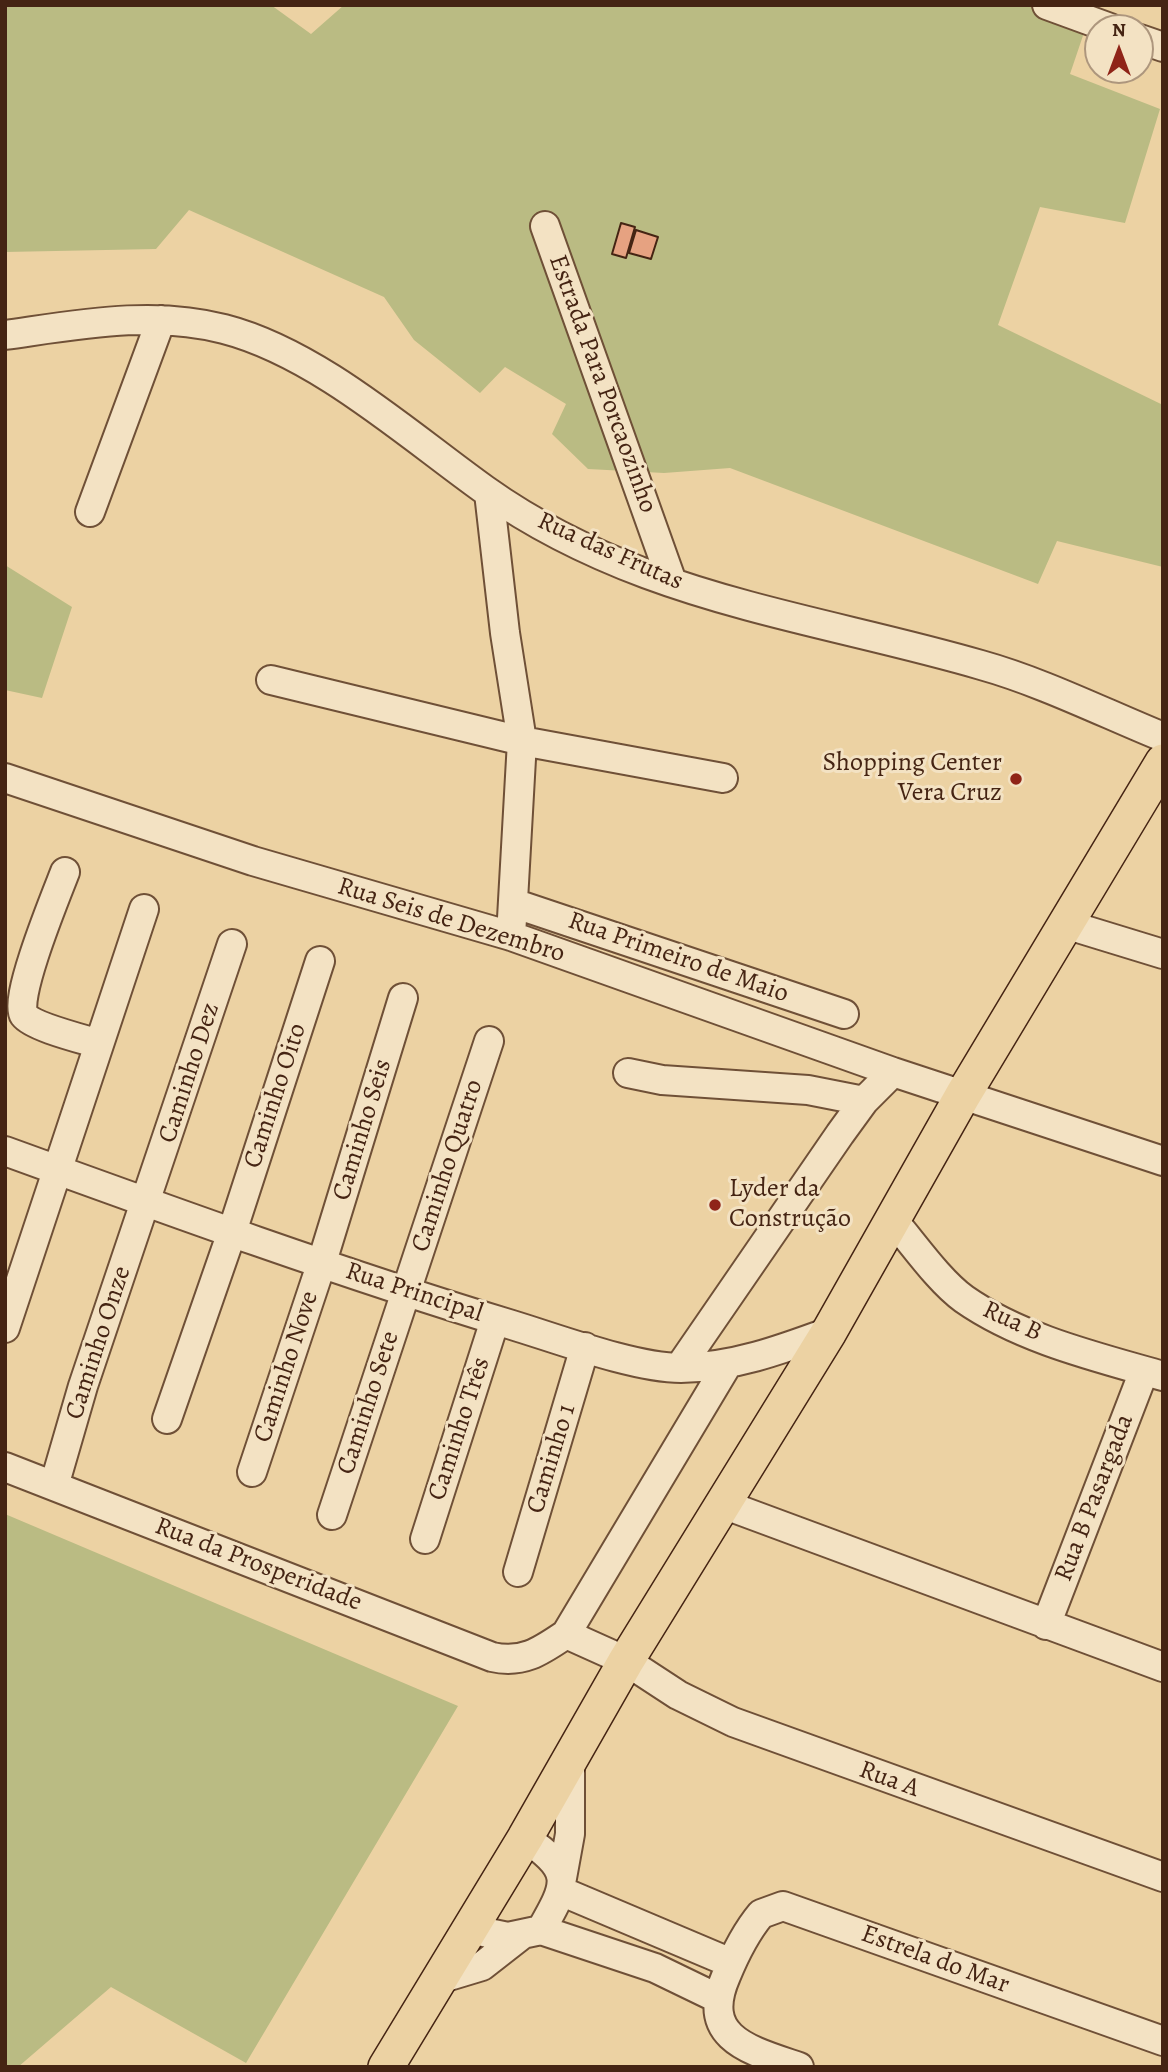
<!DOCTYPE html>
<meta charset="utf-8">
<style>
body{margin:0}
#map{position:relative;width:1168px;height:2072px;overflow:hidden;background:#ecd2a3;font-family:Alegreya,serif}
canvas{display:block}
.frame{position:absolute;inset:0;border:7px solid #452413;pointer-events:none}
.north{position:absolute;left:1084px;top:14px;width:70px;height:70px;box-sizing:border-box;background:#f3e2c3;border:2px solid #ad967d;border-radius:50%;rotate:0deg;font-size:19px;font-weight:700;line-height:28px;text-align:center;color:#452413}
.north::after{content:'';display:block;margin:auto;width:24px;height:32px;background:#8f2418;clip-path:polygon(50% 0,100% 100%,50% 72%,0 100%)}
</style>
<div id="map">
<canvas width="1168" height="2072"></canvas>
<div class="frame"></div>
<div class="north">N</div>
</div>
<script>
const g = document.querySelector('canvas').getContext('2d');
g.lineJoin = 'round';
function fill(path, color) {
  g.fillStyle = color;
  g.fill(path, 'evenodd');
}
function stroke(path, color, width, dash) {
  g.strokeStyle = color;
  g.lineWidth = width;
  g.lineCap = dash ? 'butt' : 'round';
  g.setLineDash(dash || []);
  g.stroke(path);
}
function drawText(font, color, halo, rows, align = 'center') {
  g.font = font + ' Alegreya,serif';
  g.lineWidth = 6;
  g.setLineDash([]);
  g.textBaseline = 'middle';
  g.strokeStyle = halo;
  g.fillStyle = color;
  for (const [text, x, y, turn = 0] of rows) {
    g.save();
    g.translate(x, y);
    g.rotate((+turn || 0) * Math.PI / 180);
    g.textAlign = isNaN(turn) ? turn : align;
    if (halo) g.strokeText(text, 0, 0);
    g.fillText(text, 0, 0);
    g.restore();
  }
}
fill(new Path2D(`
 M5 5H271L311 34 344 5H1083L1092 9 1070 74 1160 109 1125 223 1040 207 998 325 1163 405V567L1057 541 1038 584 730 468 664 473 588 469 552 434 566 404 505 367 480 393 414 340 384 297 189 210 156 249 5 252Z
 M5 565 72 607 42 698 5 690Z
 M5 1514 458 1706 246 2063 111 1987 18 2067H5Z`), '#babb83');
const building = new Path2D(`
 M621 223 635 227 626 258 612 254Z
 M636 230 658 237 651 259 629 253Z`);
fill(building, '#e6a281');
stroke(building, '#452413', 2);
const minor = new Path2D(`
 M1047 5 1110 28
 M1140 39 1163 47
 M545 226 672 582
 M5 335C77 325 153 310 224 329 317 353 408 435 485 490 534 525 591 553 647 574 755 614 871 633 981 665 1042 682 1104 713 1163 737
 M489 493 505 633 522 741 511 936
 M90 512 161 320
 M271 680 522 741 723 778
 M5 778 253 861 511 936 893 1072 1163 1161
 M65 872C57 893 13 999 24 1015 33 1027 83 1039 99 1044
 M513 903 844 1014
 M1065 924 1163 954
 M628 1073 662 1080 808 1090 864 1101
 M5 1151C173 1212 341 1273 512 1325 558 1339 635 1368 681 1368 734 1367 780 1350 829 1332
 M892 1219C913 1243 938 1280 964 1299 1021 1339 1097 1357 1163 1376
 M5 1328 144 909
 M679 1368 840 1134 864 1101 893 1072
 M167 1419 232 1232 320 961
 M5 1467 492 1657C523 1664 541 1651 566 1634L727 1365
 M252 1472 322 1262 403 998
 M54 1486 83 1386 232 944
 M723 1504 1163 1667
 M332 1515 489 1041
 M425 1539 495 1320
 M518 1572 585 1347
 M1046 1625 1144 1371
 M566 1634 626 1661 678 1695 733 1722 1163 1877
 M562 1878 570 1834V1761
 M563 1892 731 1963
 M469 1929 508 1937 541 1930C568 1883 574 1871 525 1838
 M541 1930 655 1968 717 1998
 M439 1979 482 1966 523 1934
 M799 2067C749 2050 699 2038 726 1976 735 1954 746 1932 761 1914L783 1906 1163 2041`);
const major = new Path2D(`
 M386 2067 525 1838 626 1661 829 1332 963 1095 1163 762`);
stroke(minor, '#6f5037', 32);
stroke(major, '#452413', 38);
stroke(minor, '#f3e2c3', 28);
stroke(major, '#ecd2a3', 35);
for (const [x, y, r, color] of [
 [1016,779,7,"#8f2418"],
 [715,1205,7,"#8f2418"]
]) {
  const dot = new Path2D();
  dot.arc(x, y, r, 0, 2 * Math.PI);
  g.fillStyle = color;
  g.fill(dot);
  stroke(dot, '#f3e2c3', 2.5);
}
drawText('26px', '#452413', '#f3e2c3', [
 ["Estrada Para Porcaozinho",602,384,70],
 ["Rua das Frutas",610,552,24],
 ["Rua Seis de Dezembro",451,921,17],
 ["Rua Primeiro de Maio",678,958,19],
 ["Caminho Dez",190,1073,-72],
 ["Caminho Oito",276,1096,-72],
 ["Caminho Seis",363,1130,-73],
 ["Caminho Quatro",448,1166,-72],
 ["Rua Principal",414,1293,18],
 ["Rua B",1012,1322,25],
 ["Caminho Onze",99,1343,-72],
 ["Caminho Nove",287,1367,-72],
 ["Caminho Sete",369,1403,-72],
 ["Caminho Três",460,1429,-72],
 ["Caminho 1",552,1459,-73],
 ["Rua B Pasargada",1095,1498,-69],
 ["Rua da Prosperidade",258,1565,21],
 ["Rua A",889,1780,20],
 ["Estrela do Mar",935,1960,20]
]);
drawText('26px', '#452413', '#f3e2c3', [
 ["Shopping Center",1002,764],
 ["Vera Cruz",1002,794],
 ["Lyder da",729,1190,"left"],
 ["Construção",729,1220,"left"]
], 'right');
</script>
